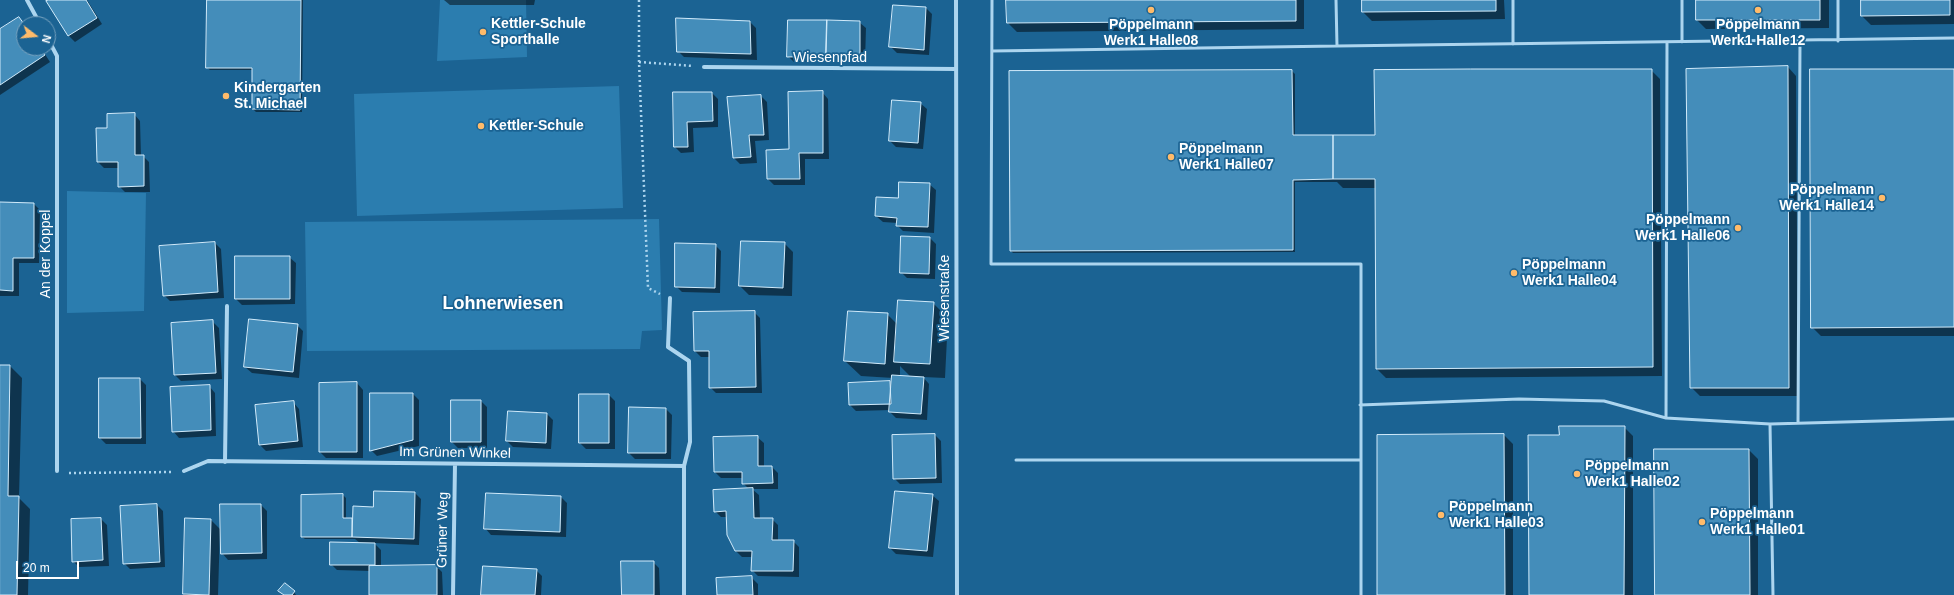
<!DOCTYPE html>
<meta charset="utf-8">
<style>
body{margin:0}
#map{position:relative;width:1954px;height:595px;overflow:hidden;background:#1b6393;font-family:Arial,sans-serif}
canvas{display:block}
.north{position:absolute;left:16px;top:16px;width:40px;height:40px;box-sizing:border-box;background:#1b6393;border:1px solid #76a1be;border-radius:50%;rotate:106deg;font-size:11px;font-weight:700;line-height:16px;text-align:center;color:#fff}
.north::after{content:'';display:block;margin:auto;width:14px;height:18px;background:#ffbb6a;clip-path:polygon(50% 0,100% 100%,50% 72%,0 100%)}
.scale{position:absolute;left:16px;top:561px;width:63px;height:18px;box-sizing:border-box;border:2px solid #fff;border-top:0;padding-left:5px;font-size:12px;line-height:14px;white-space:nowrap;color:#fff;-webkit-text-stroke:3px #1b6393;paint-order:stroke}
</style>
<div id="map">
<canvas width="1954" height="595"></canvas>
<div class="north">N</div>
<div class="scale">20 m</div>
</div>
<script>
const g = document.querySelector('canvas').getContext('2d');
g.lineJoin = 'round';
function fill(path, color) {
  g.fillStyle = color;
  g.fill(path, 'evenodd');
}
function stroke(path, color, width, dash) {
  g.strokeStyle = color;
  g.lineWidth = width;
  g.lineCap = dash ? 'butt' : 'round';
  g.setLineDash(dash || []);
  g.stroke(path);
}
function drawText(font, color, halo, rows, align = 'center') {
  g.font = font + ' Arial,sans-serif';
  g.lineWidth = 3.5;
  g.setLineDash([]);
  g.textBaseline = 'middle';
  g.strokeStyle = halo;
  g.fillStyle = color;
  for (const [text, x, y, turn = 0] of rows) {
    g.save();
    g.translate(x, y);
    g.rotate((+turn || 0) * Math.PI / 180);
    g.textAlign = isNaN(turn) ? turn : align;
    if (halo) g.strokeText(text, 0, 0);
    g.fillText(text, 0, 0);
    g.restore();
  }
}
fill(new Path2D(`
 M440 0H526L527 57 437 61Z
 M619 86 623 208 357 216 354 94Z
 M67 191 146 193 144 311 67 313Z
 M659 219 662 330 642 331 640 349 307 351 305 222Z`), '#2b7daf');
fill(new Path2D(`
 M51 0H87L102 24 75 42 69 36Z
 M208 0H303L302 112H256L253 109V70H210L207 67Z
 M444 0H535L534 5H450Z
 M1007 0H1304V29L1017 32 1008 23Z
 M1363 0H1504L1505 19 1372 21 1363 12Z
 M1697 0H1829V28L1706 29 1697 20Z
 M1862 0H1954V24L1871 25 1862 16Z
 M894 6 926 8 932 14 929 55 897 53 891 47Z
 M19 18 25 24 24 48H41L50 62 0 95V31Z
 M750 22 756 28 757 60 684 57 678 51Z
 M859 22 866 28 865 62H794L788 56Z
 M1788 67 1796 76 1798 396H1700L1691 387Z
 M1651 70 1660 79 1662 376 1386 378 1377 369 1376 188H1343L1337 182H1295V252L1013 253 1011 251 1292 71 1295 74V136H1376Z
 M1954 70V336H1821L1812 327Z
 M822 92 828 99 829 159H805V185H774L768 179 790 150Z
 M674 93H712L718 99V127L693 128 694 152 681 153 675 147Z
 M761 96 767 102 769 140 755 141 757 163 740 164 734 158Z
 M920 103 927 109 923 149 896 147 890 141Z
 M134 114 140 121 141 156H143L149 162 150 192H125L119 186V168H104L98 162 108 129Z
 M929 184 936 190 934 233 903 231 897 225 898 223 883 222 876 216 899 199Z
 M0 203 34 204 40 210 39 263H19V296H0Z
 M902 237 930 238 936 244 935 279 907 278 901 272Z
 M215 243 221 249 224 298 170 301 164 295Z
 M784 243 793 252 792 296 749 295 740 286Z
 M715 245 721 251 720 293 682 292 676 286Z
 M289 257 296 263 295 304 242 305 236 299Z
 M933 303 948 318 945 378 923 377 929 384 927 420 896 418 890 412 891 410 856 411 850 405 890 382 892 385 893 378 861 376 845 361 887 314 897 324ZM900 366 911 377 900 376Z
 M754 312 760 318 762 393H716L710 387V357H701L695 351 694 313Z
 M213 322 219 328 222 379 181 381 175 375Z
 M297 325 303 331 299 378 252 373 245 367Z
 M0 366H10L22 378 19 498 30 509 28 595H0Z
 M140 379 146 385V444H106L100 438Z
 M357 383 363 390V458H326L320 452V384Z
 M209 386 215 393 216 436 179 438 173 431Z
 M413 394 419 400V446L377 456 371 450Z
 M609 395 615 401V449H586L580 443Z
 M481 401 487 407V448H458L452 442Z
 M293 402 299 409 303 447 266 451 260 445Z
 M666 409 672 415 671 459H635L629 453Z
 M509 412 547 414 553 420 551 449 513 447 507 441Z
 M1624 427 1633 436V595H1529L1560 436Z
 M935 435 941 441 942 483 900 484 894 478Z
 M1504 435 1513 444V595H1378Z
 M757 437 764 443V467H772L778 473V489H752L759 495 760 519H772L778 525V541H793L799 547V577L758 576 752 570V557H742L736 551 728 517H721L715 511 749 489 743 483V478H721L715 472Z
 M1749 450 1758 459V595H1655Z
 M415 493 421 499 419 545 374 543 381 550V566H436L442 572 443 595H370V571L337 570 331 564 360 543 355 539H305L302 537 343 495 346 498V519L353 521 374 508Z
 M487 494 561 497 567 503 566 537 491 535 485 528Z
 M932 495 939 501 933 557 896 554 890 548Z
 M157 505 163 511 165 567 130 569 124 563Z
 M261 505 267 511V559L228 560 222 553Z
 M101 519 107 525 109 566 79 567 73 561Z
 M211 520 220 529 218 595H186L184 594Z
 M653 562 659 568 660 595H623Z
 M536 570 542 576 541 595H482Z
 M752 578 758 584V595H718Z
 M294 592 296 595H284Z`), '#0007');
const building = new Path2D(`
 M49 0H86L97 18 68 36 46 1Z
 M207 0H301L300 110 252 109V68H206Z
 M1006 0H1296V21L1007 23Z
 M1362 0H1496V11L1362 12Z
 M1696 0H1820V20H1696Z
 M1861 0H1950V15L1861 16Z
 M893 5 926 7 924 50 889 47Z
 M19 17 24 24V48H40L45 55 0 85V29Z
 M676 18 750 21 751 54 677 52Z
 M788 20H827L826 56 787 57Z
 M827 20 860 21V56H826Z
 M1788 66 1789 388H1690L1686 69Z
 M1471 69H1652L1653 367 1376 369 1375 179H1333V135H1375L1374 70Z
 M1810 69H1954V327L1811 328Z
 M1292 70 1293 135H1333V179L1293 180V250L1010 251 1009 71Z
 M823 91V153H799L800 179H767L766 150 789 149 788 92Z
 M673 92H712L713 121 687 122 688 147H674Z
 M761 95 764 135H749L751 157 733 158 727 97Z
 M892 100 921 102 918 143 889 141Z
 M135 113V155H144V186L118 187V162H97L96 128H107V114Z
 M899 182 930 183 928 227 896 226 897 218 875 216 876 197 898 198Z
 M0 202 34 203V258H13V291L0 290Z
 M901 236 930 237 929 274 900 273Z
 M741 241 785 242 783 288 739 286Z
 M215 242 218 292 163 296 159 246Z
 M675 243 716 244 715 288 675 287Z
 M235 256H290V299H235Z
 M898 300 934 302 930 364 894 362Z
 M755 311 756 387 709 388V351H694L693 312Z
 M848 311 888 313 885 364 844 361Z
 M249 319 298 324 293 372 244 367Z
 M213 320 216 373 174 375 171 323Z
 M0 365H10L8 496H19L17 595H0Z
 M892 375 924 377 921 414 889 412Z
 M99 378H140L141 438H99Z
 M890 381 891 404 849 405 848 383Z
 M357 382V452H319V383Z
 M210 385 211 430 172 432 170 387Z
 M370 393H413V440L370 451Z
 M579 394H609V443H579Z
 M451 400H481V442H451Z
 M294 401 298 441 259 445 255 405Z
 M629 407 666 408V453H628Z
 M508 411 547 413 546 443 506 441Z
 M1559 426H1625L1624 595H1529L1528 435H1559Z
 M935 434 936 478 893 479 892 435Z
 M1504 434 1505 595H1377V435Z
 M758 436V466H772L773 483 742 484V472H714L713 437Z
 M1654 449H1749L1750 595H1655Z
 M753 488 754 518H773L772 540H794L793 571H751L752 551H735L727 535 726 511 714 512 713 490Z
 M374 491 415 492 414 539 352 537 353 506 373 507Z
 M895 491 933 494 927 551 889 548Z
 M486 493 561 496 560 532 484 529Z
 M343 494V518H352V537H301V495Z
 M157 504 160 562 123 564 120 506Z
 M220 504H261L262 553 221 554Z
 M101 518 103 560 72 562 71 519Z
 M185 518 211 519 209 595 183 594Z
 M330 542 375 543V565H330Z
 M621 561H654V595H622Z
 M437 565V595H369V566Z
 M483 566 537 569 535 595H481Z
 M752 576 753 595H717L716 578Z
 M285 583 295 591 292 595H284L278 591Z`);
fill(building, '#448dba');
stroke(building, '#d2ebfb', 1);
stroke(new Path2D(`
 M639 0V62L648 288 660 294
 M639 62 693 66
 M69 473 172 472`), '#acd5ef', 2.5, [2, 3]);
stroke(new Path2D(`
 M992 0 991 264H1361V595
 M1513 0V44
 M1682 0V42
 M1838 41V0
 M1337 46 1954 38
 M992 51 1337 46 1336 0
 M1360 405 1519 399 1604 401 1666 418 1770 424 1954 419
 M1666 418 1667 43
 M1798 423 1800 41
 M1770 424 1773 595
 M1016 460H1360`), '#acd5ef', 3);
stroke(new Path2D(`
 M27 0 40 24
 M956 0 957 595
 M48 39 57 56V471
 M704 67 956 69
 M670 298 668 347 689 361 690 442 684 466V595
 M225 462 227 306
 M184 471 208 461 684 466
 M453 595 455 464`), '#acd5ef', 4);
for (const [x, y, r, color] of [
 [1151,10,4,"#ffbb6a"],
 [1758,10,4,"#ffbb6a"],
 [483,32,4,"#ffbb6a"],
 [226,96,4,"#ffbb6a"],
 [481,126,4,"#ffbb6a"],
 [1171,157,4,"#ffbb6a"],
 [1882,198,4,"#ffbb6a"],
 [1738,228,4,"#ffbb6a"],
 [1514,273,4,"#ffbb6a"],
 [1577,474,4,"#ffbb6a"],
 [1441,515,4,"#ffbb6a"],
 [1702,522,4,"#ffbb6a"]
]) {
  const dot = new Path2D();
  dot.arc(x, y, r, 0, 2 * Math.PI);
  g.fillStyle = color;
  g.fill(dot);
  stroke(dot, '#1b6393', 1.5);
}
drawText('bold 14px', '#fff', '#1b6393', [
 ["Kettler-Schule",491,24],
 ["Sporthalle",491,40],
 ["Pöppelmann",1151,25,"center"],
 ["Werk1 Halle08",1151,41,"center"],
 ["Pöppelmann",1758,25,"center"],
 ["Werk1 Halle12",1758,41,"center"],
 ["Kindergarten",234,88],
 ["St. Michael",234,104],
 ["Kettler-Schule",489,126],
 ["Pöppelmann",1179,149],
 ["Werk1 Halle07",1179,165],
 ["Pöppelmann",1874,190,"right"],
 ["Werk1 Halle14",1874,206,"right"],
 ["Pöppelmann",1730,220,"right"],
 ["Werk1 Halle06",1730,236,"right"],
 ["Pöppelmann",1522,265],
 ["Werk1 Halle04",1522,281],
 ["Pöppelmann",1585,466],
 ["Werk1 Halle02",1585,482],
 ["Pöppelmann",1449,507],
 ["Werk1 Halle03",1449,523],
 ["Pöppelmann",1710,514],
 ["Werk1 Halle01",1710,530]
], 'left');
drawText('14px', '#fff', '#1b6393', [
 ["Wiesenpfad",830,58],
 ["An der Koppel",46,254,-90],
 ["Wiesenstraße",945,298,-90],
 ["Im Grünen Winkel",455,453,1],
 ["Grüner Weg",443,530,-89]
]);
drawText('bold 18px', '#fff', '#1b6393', [
 ["Lohnerwiesen",503,304]
]);
</script>
